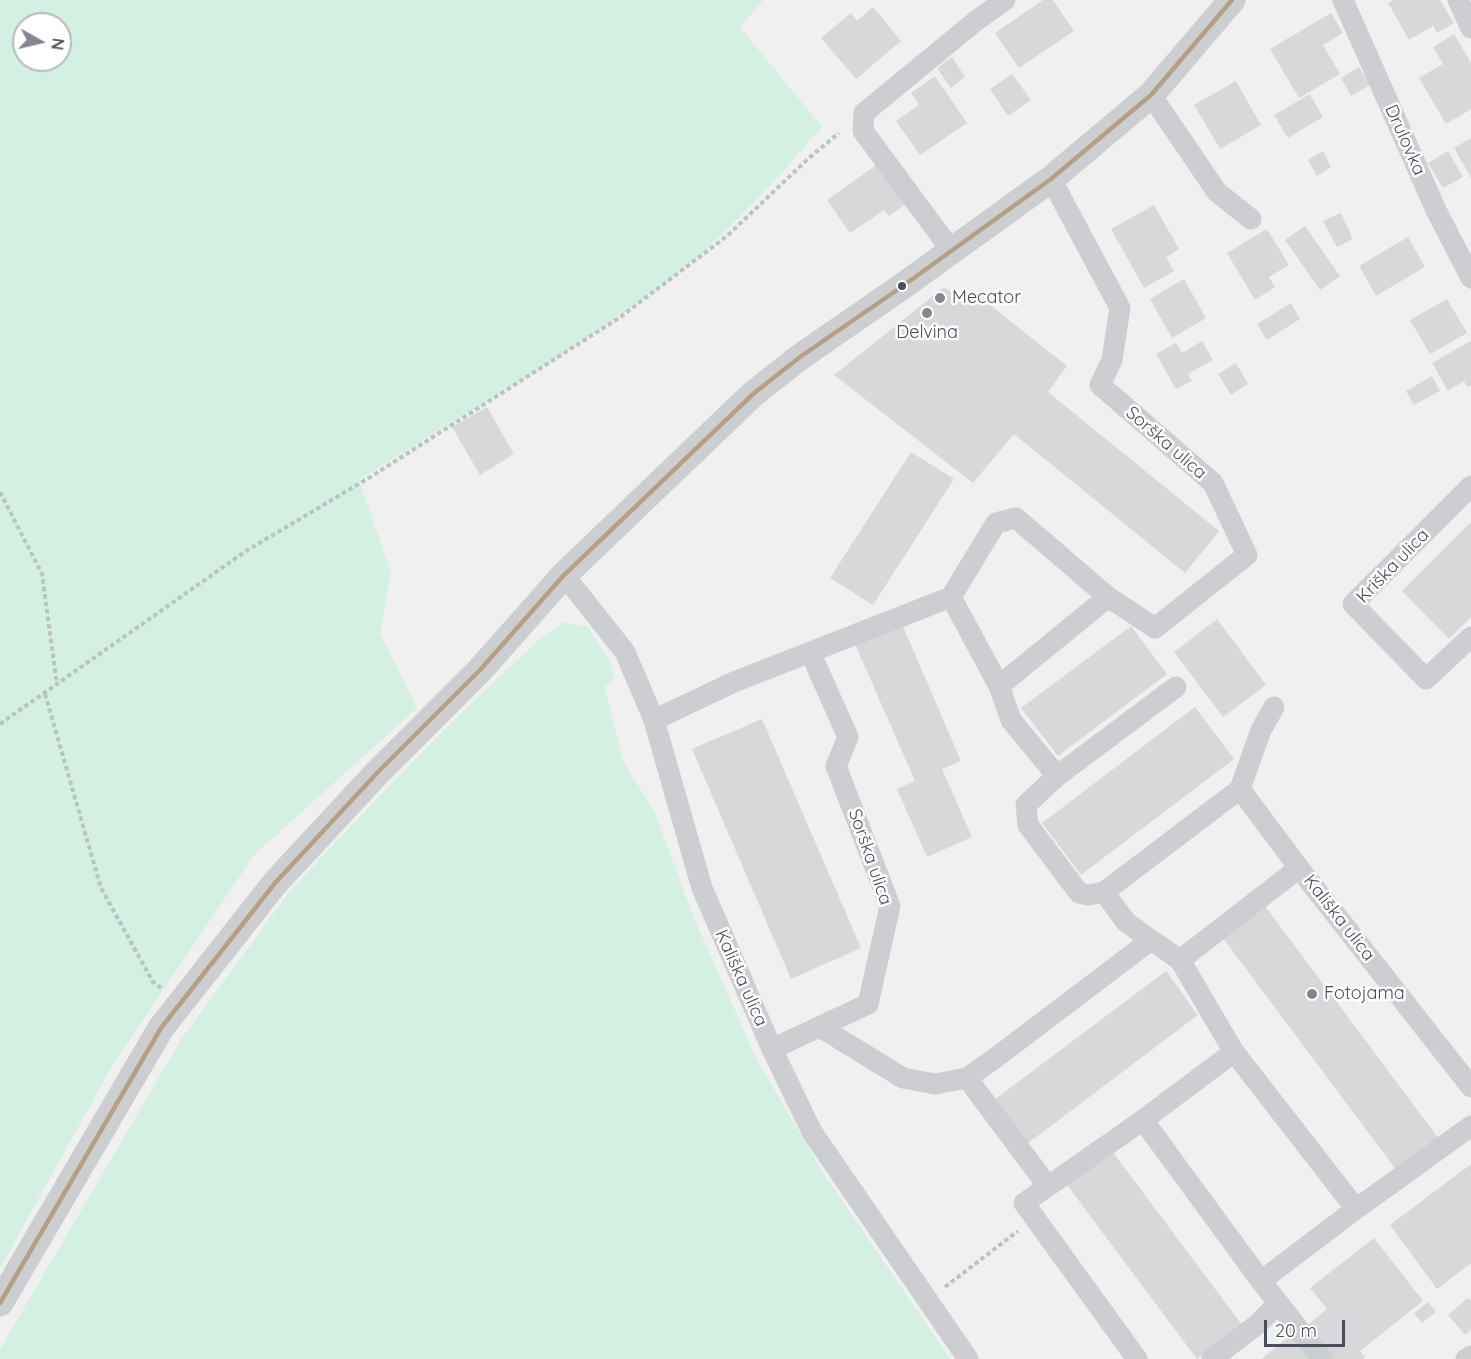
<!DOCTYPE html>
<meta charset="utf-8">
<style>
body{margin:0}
#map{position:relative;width:1471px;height:1359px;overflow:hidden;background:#f1f0f0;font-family:Quicksand,sans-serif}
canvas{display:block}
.north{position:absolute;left:12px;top:12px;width:60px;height:60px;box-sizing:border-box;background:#fff;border:2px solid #b5b9be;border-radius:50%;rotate:98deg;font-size:16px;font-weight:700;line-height:24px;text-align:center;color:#474f5d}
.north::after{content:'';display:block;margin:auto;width:21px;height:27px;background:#828790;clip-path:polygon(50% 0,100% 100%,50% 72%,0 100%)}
.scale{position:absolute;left:1264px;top:1320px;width:81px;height:27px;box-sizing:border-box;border:3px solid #474f5d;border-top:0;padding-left:8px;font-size:18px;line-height:21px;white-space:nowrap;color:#474f5d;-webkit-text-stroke:4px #fff;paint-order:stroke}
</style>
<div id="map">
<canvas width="1471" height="1359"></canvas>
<div class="north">N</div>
<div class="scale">20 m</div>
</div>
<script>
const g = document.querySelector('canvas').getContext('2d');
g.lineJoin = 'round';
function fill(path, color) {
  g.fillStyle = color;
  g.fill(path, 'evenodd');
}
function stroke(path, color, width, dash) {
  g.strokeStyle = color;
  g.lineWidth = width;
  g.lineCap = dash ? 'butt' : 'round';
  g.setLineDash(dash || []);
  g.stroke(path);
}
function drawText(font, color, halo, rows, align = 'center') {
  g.font = font + ' Quicksand,sans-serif';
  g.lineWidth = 5;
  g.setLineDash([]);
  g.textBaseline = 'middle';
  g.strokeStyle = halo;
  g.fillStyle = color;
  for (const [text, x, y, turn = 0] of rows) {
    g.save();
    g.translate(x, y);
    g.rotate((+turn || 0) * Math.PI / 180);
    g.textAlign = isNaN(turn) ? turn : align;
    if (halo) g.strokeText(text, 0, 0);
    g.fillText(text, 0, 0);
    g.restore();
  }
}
fill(new Path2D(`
 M0 0H763L740 27 822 127C777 178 732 230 679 272 579 350 466 412 359 480L391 573 380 633 417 708 254 855 111 1068 0 1268ZM24 24H60V60H24Z
 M564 622 588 627 611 663 614 680 605 687 623 761 655 813 694 918 757 1060 822 1171 950 1359H0V1349L182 1038 290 891 365 811 448 726 535 643Z`), '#d4f0e3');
fill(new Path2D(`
 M1043 0H1053L1074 31 1019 68 995 33Z
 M1394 0H1440L1454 23 1437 33 1433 26 1409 40 1388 3Z
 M873 7 901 41 856 79 821 38 851 13 857 21Z
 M1331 13 1343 33 1323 45 1340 74 1299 98 1270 49Z
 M1454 34 1471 63V109L1446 124 1419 78 1443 64 1433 47Z
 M952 57 965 77 951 88 937 68Z
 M1359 67 1370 85 1351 96 1341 78Z
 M1012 74 1031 100 1008 116 990 89Z
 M935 76 967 123 920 155 896 121 919 105 911 93Z
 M1236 81 1261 125 1220 149 1194 105Z
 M1310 94 1323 117 1288 138 1274 115Z
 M1471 138V178L1454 148Z
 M1323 151 1331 167 1317 176 1308 160Z
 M1448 151 1463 177 1443 188 1428 163Z
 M878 164 906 204 889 216 884 210 850 233 827 200Z
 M1154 205 1179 249 1166 257 1174 271 1144 288 1111 229Z
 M1341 213 1353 239 1337 247 1323 221Z
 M1305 226 1340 276 1320 290 1285 240Z
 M1267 229 1289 265 1269 277 1275 287 1255 300 1227 253Z
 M1408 237 1425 267 1376 296 1359 266Z
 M1184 279 1206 318 1172 338 1150 299Z
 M944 287 971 305 980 297 1067 366 1048 392 1219 531 1185 573 1014 434 973 483 834 375Z
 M1447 299 1467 333 1430 354 1410 320Z
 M1291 303 1300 319 1267 340 1257 324Z
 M1202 341 1213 360 1188 374 1192 381 1176 389 1156 354 1176 343 1182 353Z
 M1471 341V385L1467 387 1464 381 1448 391 1432 363Z
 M1236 363 1248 384 1231 395 1218 374Z
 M1432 376 1440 391 1414 405 1406 391Z
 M487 407 514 454 480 475 452 427Z
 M911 452 954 479 873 605 830 578Z
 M1471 522V617L1449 639 1402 591Z
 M1217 619 1266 685 1223 717 1174 652Z
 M902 624 961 761 942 769 972 837 927 857 897 789 915 781 855 644Z
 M1131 626 1167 674 1058 756 1021 708Z
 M1195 707 1234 759 1081 875 1042 823Z
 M762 719 861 948 791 979 692 749Z
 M1262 902 1439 1139 1397 1171 1220 934Z
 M1166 971 1198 1015 1027 1144 994 1100Z
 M1109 1147 1242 1325 1197 1359 1064 1181Z
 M1471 1164V1263L1437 1289 1390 1225Z
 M1374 1238 1423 1301 1360 1351 1365 1357 1363 1359H1332L1306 1326 1327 1309 1310 1288Z
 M1468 1298 1471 1301V1330L1465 1335 1448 1315Z
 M1428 1302 1436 1312 1422 1323 1414 1313Z
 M1294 1333 1314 1359H1261L1271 1351Z`), '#d8d8db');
stroke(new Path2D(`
 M0 492 42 574 57 685
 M45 694 101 888 153 982 161 988
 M0 724 246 551 372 476 619 318 727 236 809 158 839 133
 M945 1287 1018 1231`), '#b8c5c2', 4, [4.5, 3]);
stroke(new Path2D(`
 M1343 0 1436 210 1471 278
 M1458 0 1471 28
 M1151 95 1217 192 1251 219
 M952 251 863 131 864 113 977 20 1005 0
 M1471 486 1353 604 1426 679 1471 637
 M564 575 625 652 654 720 702 888 772 1049 812 1132 968 1359
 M951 597 999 686 1011 720 1057 776
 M999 686 1108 597
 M1176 687 1057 776 1026 805 1028 825 1079 893 1088 895 1104 892 1240 789
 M654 720 734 682 951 597 996 523 1016 518 1108 597 1155 628 1247 555 1213 483 1100 385 1112 360 1120 308 1051 179
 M1240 789 1299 868
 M1240 789 1261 730 1274 707
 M1104 892 1126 922 1151 940
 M1180 960 1299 868 1471 1087
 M820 1027 903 1078 935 1084 967 1078
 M772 1049 868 1004 890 906 836 766 848 737 810 652
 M1234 1052 1356 1209
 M1047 1185 967 1078 994 1059 1151 940 1180 960 1234 1052 1143 1120 1261 1281 1322 1359
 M1261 1281 1356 1209 1471 1126
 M1137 1359 1024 1203 1143 1120
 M1212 1359 1259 1323 1278 1303
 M1466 1359 1471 1356`), '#ccced1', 21);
stroke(new Path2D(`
 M0 1303 161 1028 275 883 377 773 480 670 564 575 753 394 800 357 900 288 1051 179 1151 95 1232 0`), '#ccced1', 27);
stroke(new Path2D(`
 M0 1303 161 1028 275 883 377 773 480 670 564 575 753 394 800 357 900 288 1051 179 1151 95 1232 0`), '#b6a083', 4.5);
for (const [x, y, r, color] of [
 [902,286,5,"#474f5d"],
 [940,298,6,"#828790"],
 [927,313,6,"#828790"],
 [1312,994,6,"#828790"]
]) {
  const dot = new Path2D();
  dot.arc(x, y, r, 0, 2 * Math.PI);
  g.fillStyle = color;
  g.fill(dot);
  stroke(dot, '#fff', 2);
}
drawText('18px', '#474f5d', '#fff', [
 ["Drulovka",1405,140,66],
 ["Sorška ulica",1166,443,41],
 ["Kriška ulica",1393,566,-46],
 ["Sorška ulica",870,857,71],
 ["Kališka ulica",1339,918,52],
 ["Kališka ulica",741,978,66]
]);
drawText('18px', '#474f5d', '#fff', [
 ["Mecator",952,298],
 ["Delvina",927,333,"center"],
 ["Fotojama",1324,994]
], 'left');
</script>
